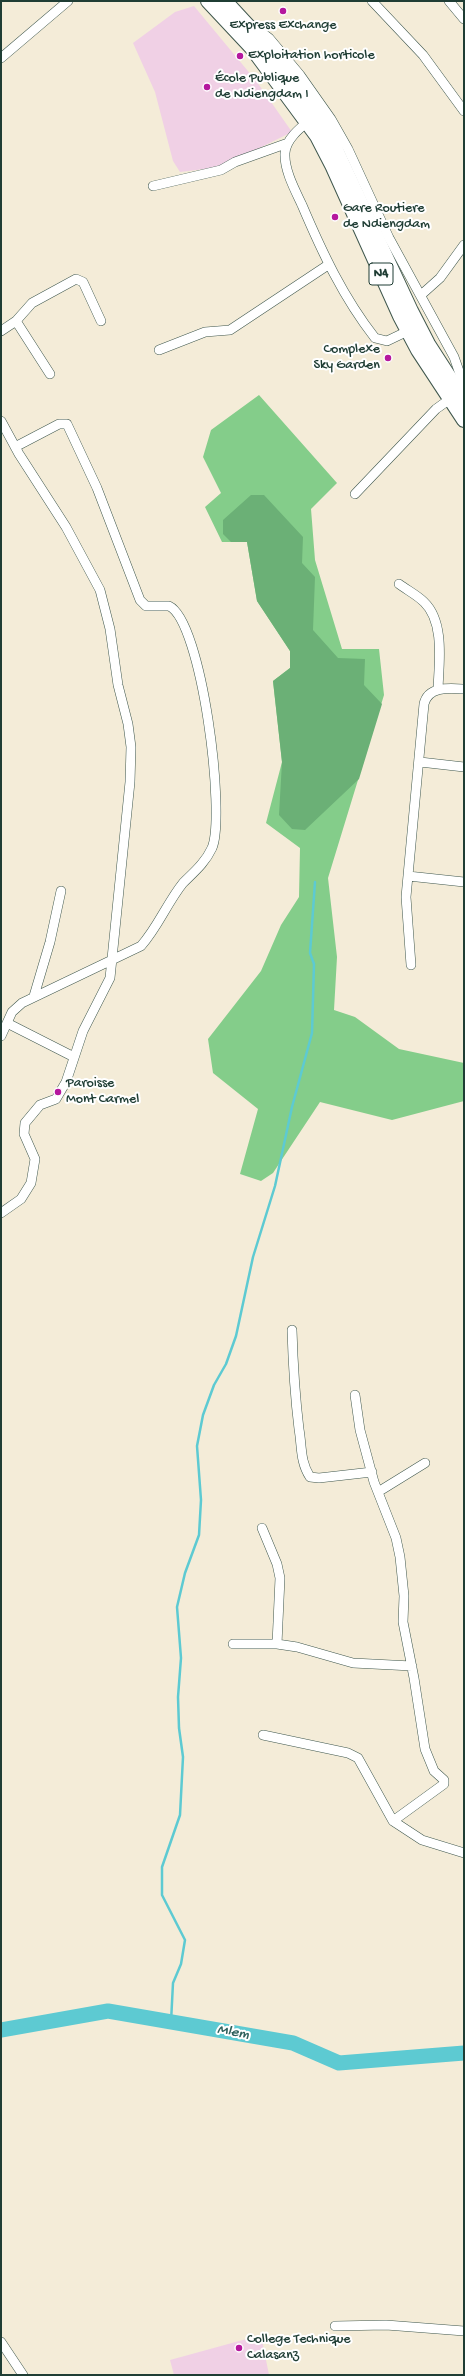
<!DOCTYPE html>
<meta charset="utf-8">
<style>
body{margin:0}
#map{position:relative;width:465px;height:2376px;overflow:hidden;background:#f4ecd8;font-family:"Gochi Hand",sans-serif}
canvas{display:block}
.frame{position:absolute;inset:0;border:2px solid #1f3d34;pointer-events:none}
</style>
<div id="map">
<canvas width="465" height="2376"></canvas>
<div class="frame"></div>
</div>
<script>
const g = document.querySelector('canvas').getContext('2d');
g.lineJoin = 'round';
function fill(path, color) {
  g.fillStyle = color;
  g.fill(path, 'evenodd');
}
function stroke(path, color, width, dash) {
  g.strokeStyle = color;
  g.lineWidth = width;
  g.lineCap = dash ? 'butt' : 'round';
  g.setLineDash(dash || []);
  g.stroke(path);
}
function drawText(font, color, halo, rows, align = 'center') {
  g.font = font + ' "Gochi Hand",sans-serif';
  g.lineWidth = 4;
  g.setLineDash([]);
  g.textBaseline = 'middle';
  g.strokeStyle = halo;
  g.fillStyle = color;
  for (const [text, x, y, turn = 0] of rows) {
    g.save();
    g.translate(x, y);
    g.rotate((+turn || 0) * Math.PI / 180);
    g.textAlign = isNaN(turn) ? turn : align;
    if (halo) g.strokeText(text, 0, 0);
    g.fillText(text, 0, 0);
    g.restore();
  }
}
fill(new Path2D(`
 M194 6 257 82 292 132 221 167 180 172 173 161 155 92 133 43 175 12Z
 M261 2335 269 2375H174L170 2360Z`), '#f0d0e5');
fill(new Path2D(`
 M259 395 337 483 311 509 315 560 342 649H379L384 695 328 878 337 957 334 1010 355 1017 399 1049 464 1063V1101L392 1120 320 1102 273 1173 261 1181 240 1174 258 1109 213 1073 208 1039 261 971 281 925 299 897 300 848 266 823 282 762 273 681 290 668V651L257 601 247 542H222L205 507 221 493 203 457 211 430Z`), '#84cd8a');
fill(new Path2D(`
 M251 495H264L303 537 302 563 315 577 313 630 338 658 365 659 364 685 382 704 359 779 305 830 292 829 279 815 282 762 273 681 290 668V651L257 601 247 542H231L223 534V520Z`), '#6bb076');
stroke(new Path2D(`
 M171 2022 173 1983 181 1964 185 1940 162 1895V1867L180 1815 183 1757 179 1728 178 1697 181 1658 177 1607 185 1573 199 1535 201 1500 197 1446 203 1415 214 1385 226 1364 236 1336 253 1257 275 1186 292 1107 312 1033 314 964 310 953 315 882`), '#5dcad2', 2.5);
stroke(new Path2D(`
 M1 2030 108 2011 293 2043 339 2063 464 2053`), '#5dcad2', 15);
const minor = new Path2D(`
 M372 1 423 55 464 111
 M449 1 464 19
 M260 31 269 38 300 75 331 119 348 149 389 238 454 357 460 374 458 391
 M1 58 68 1
 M310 120C300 128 286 139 285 153 284 170 295 190 302 205 322 252 343 297 375 338L387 341 412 329
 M153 186 221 170 235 162 288 143
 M421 295 440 278 464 245
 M16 321 50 374
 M1 331 16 321 32 303 76 279 83 282 101 321
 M159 350 205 332 230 330 328 265
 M1 421 19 454 66 527 100 590 110 629 118 685 128 724 131 747 130 782 110 978 83 1031 66 1082 56 1099 40 1105 25 1123 24 1134 35 1159 31 1183 21 1199 1 1213
 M355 494 436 409 450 399
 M399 584C407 590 417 595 424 602 445 622 439 663 438 689
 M420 762 464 767
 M408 876 464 882
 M411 965 406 897 424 704C428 686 449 688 464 689
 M34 996 50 942 61 891
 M7 1023 74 1057
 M1 1036 12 1012 22 1003 141 946C158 927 167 903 183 883 194 872 205 863 212 848 226 815 202 621 169 606H146L140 600 97 488 67 424H59L15 447
 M292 1330C293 1364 295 1396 299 1429 302 1446 300 1462 310 1477L319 1478 372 1472
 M355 1395 360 1430 374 1482 396 1538 400 1557 404 1596 403 1622 414 1678 425 1749 434 1771 444 1780V1784L393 1821
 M378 1492 425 1463
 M262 1528 277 1564 280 1578 277 1644
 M233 1644H277L297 1647 353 1663 412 1666
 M263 1735 348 1753 358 1758 393 1821 422 1840 464 1853
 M335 2326 386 2325 464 2331
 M1 2342 23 2375`);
const highway = new Path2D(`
 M208 1 252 48 317 136 332 165 400 316 418 350 464 420
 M225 1 262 41 324 124 411 311 428 344 464 400`);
stroke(minor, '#3f574d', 10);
stroke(highway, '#3f574d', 16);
stroke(minor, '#fff', 9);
stroke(highway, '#fff', 14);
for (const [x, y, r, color] of [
 [283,11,4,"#b5179e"],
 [240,56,4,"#b5179e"],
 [207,87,4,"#b5179e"],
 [335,217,4,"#b5179e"],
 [388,358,4,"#b5179e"],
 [58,1092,4,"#b5179e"],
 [239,2348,4,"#b5179e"]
]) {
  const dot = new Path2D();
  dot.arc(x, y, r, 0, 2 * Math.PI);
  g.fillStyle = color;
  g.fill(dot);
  stroke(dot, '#fff', 1.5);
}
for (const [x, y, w] of [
 [381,274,24]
]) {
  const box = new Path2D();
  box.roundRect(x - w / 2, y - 11, w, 22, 3);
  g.fillStyle = '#fff';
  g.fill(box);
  stroke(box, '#1f3d34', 1);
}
drawText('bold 13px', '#1f3d34', null, [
 ["N4",381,274]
]);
drawText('14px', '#1f3d34', '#fff', [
 ["Express Exchange",283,26,"center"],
 ["Exploitation horticole",248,56],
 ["École Publique",215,79],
 ["de Ndiengdam I",215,95],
 ["Gare Routiere",343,209],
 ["de Ndiengdam",343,225],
 ["Complexe",380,350,"right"],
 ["Sky Garden",380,366,"right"],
 ["Paroisse",66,1084],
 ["Mont Carmel",66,1100],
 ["College Technique",247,2340],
 ["Calasanz",247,2356]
], 'left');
drawText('italic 15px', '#2e605c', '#fff', [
 ["Mlem",233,2033,10]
]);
</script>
